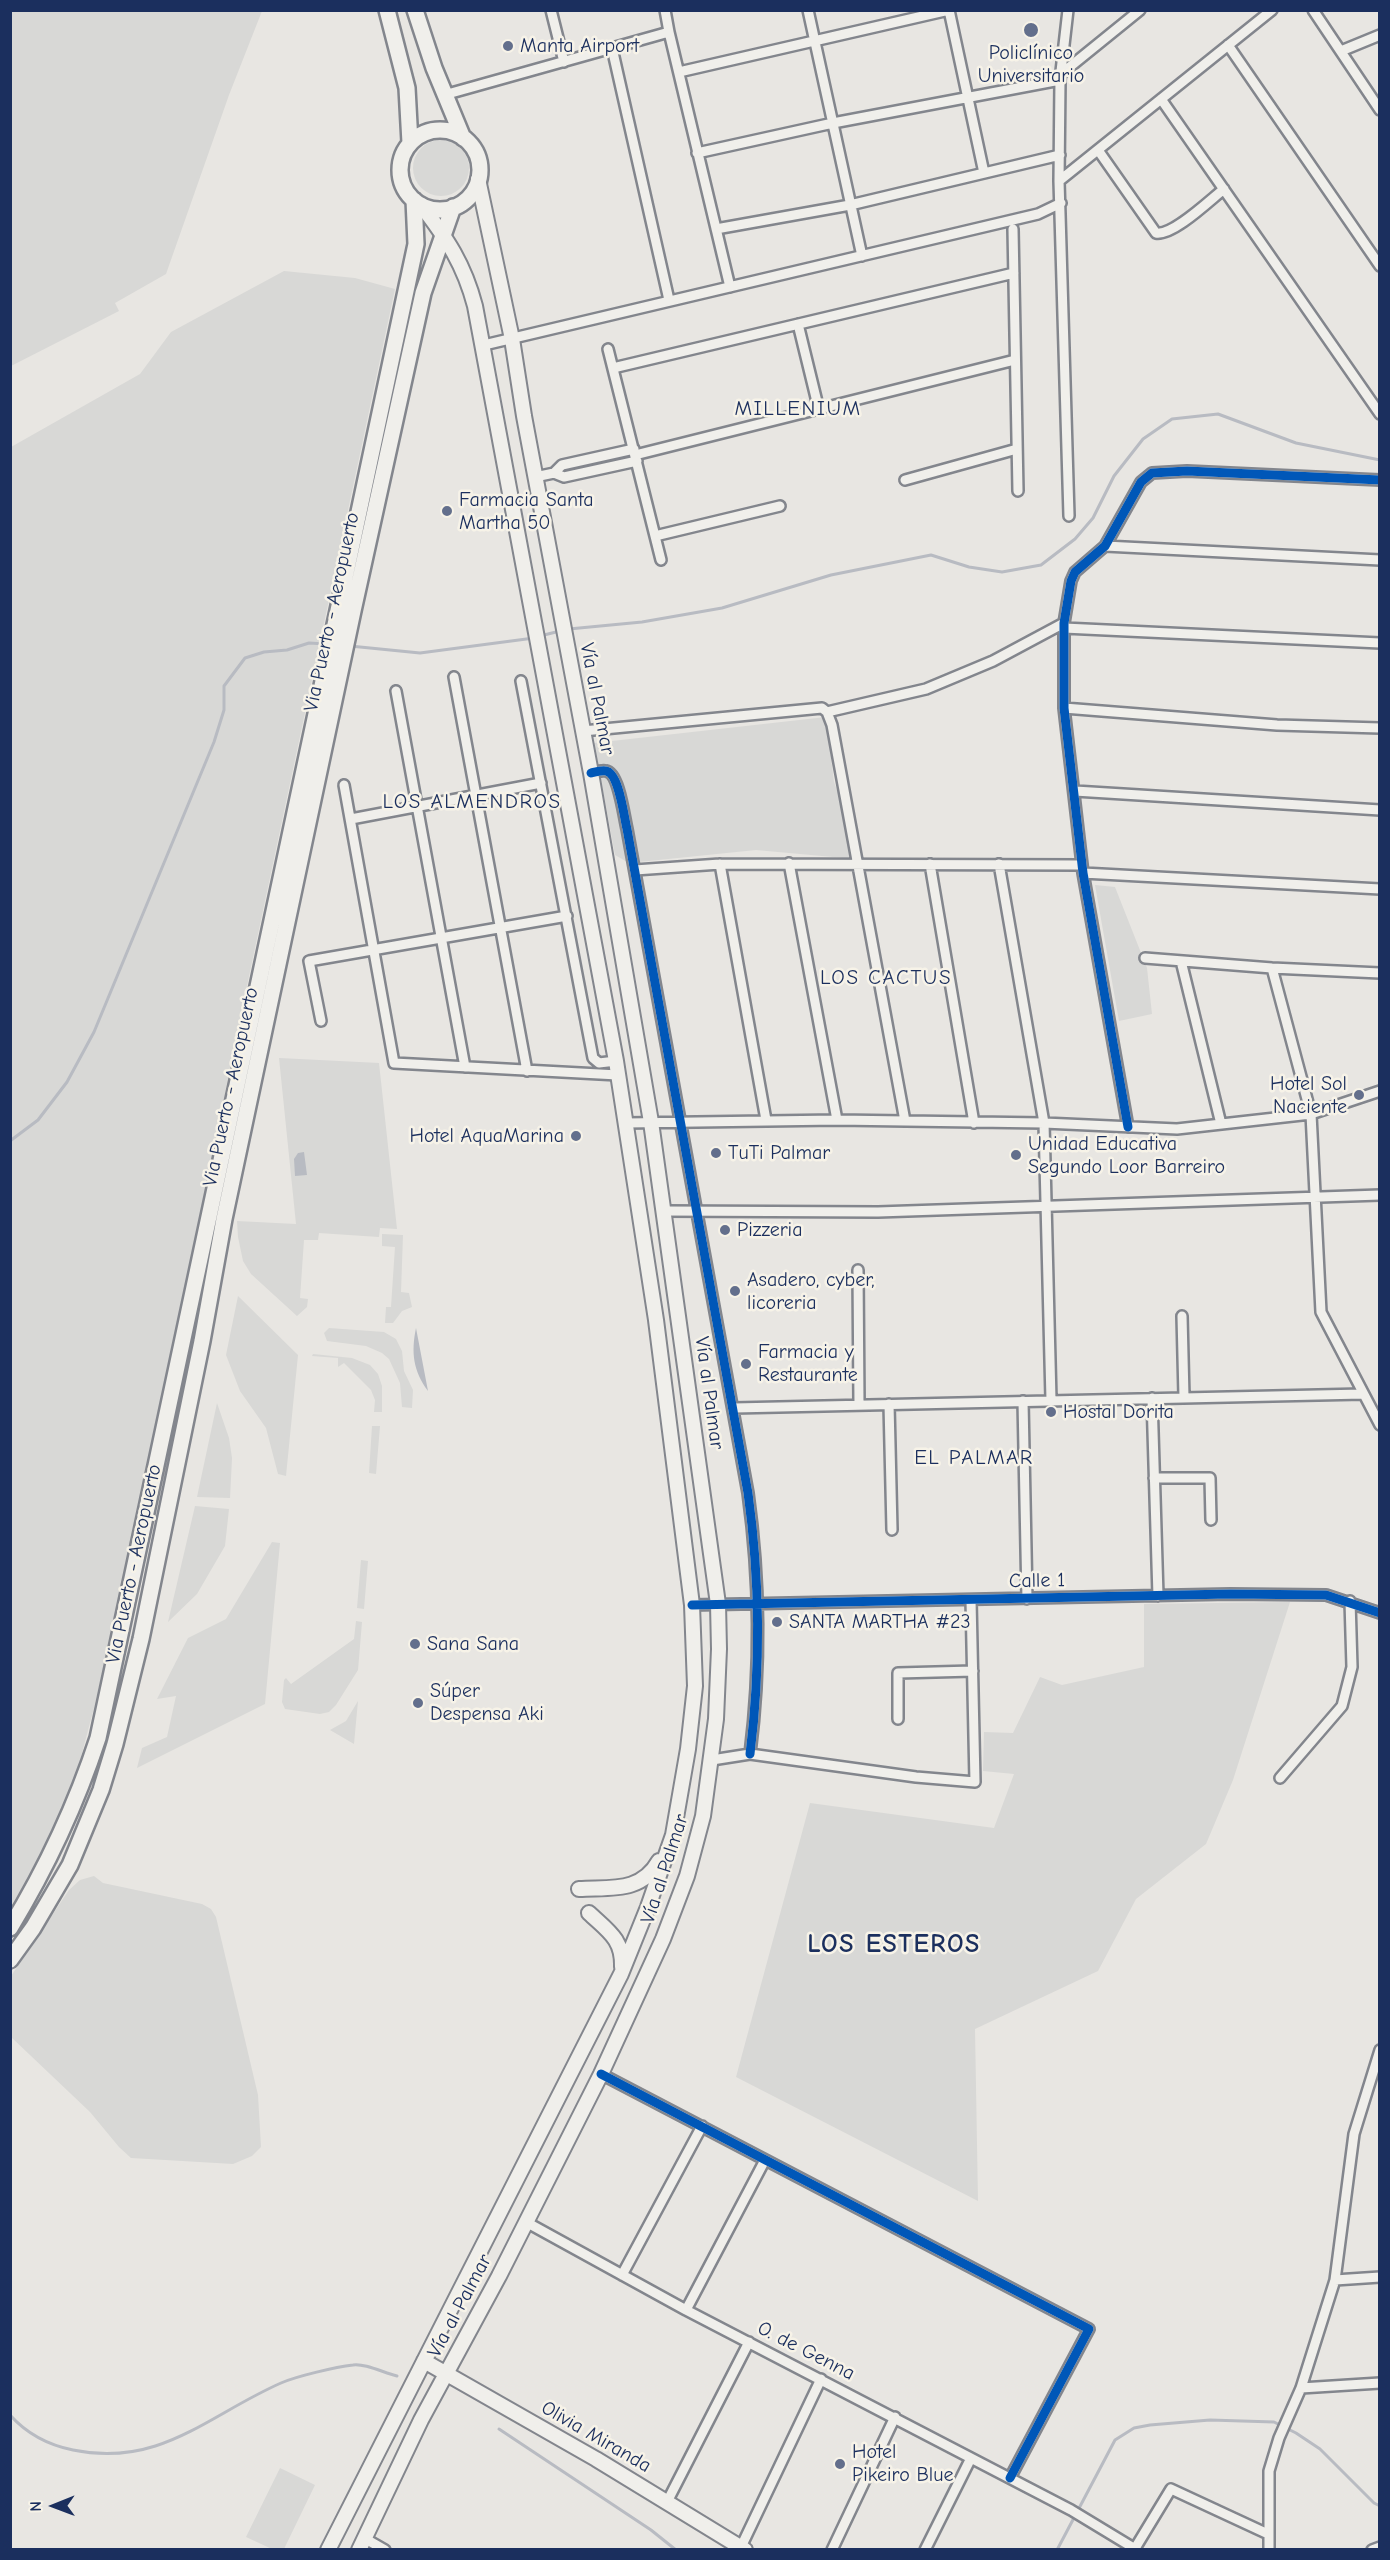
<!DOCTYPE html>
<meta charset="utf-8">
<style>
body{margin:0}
#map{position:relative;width:1390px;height:2560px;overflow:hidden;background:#e8e6e2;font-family:"Comic Neue",sans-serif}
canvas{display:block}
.frame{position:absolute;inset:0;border:12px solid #1b2f5e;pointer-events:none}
.north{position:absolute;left:24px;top:2476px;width:60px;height:60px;-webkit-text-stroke:4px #f7f3e8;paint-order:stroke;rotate:269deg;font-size:16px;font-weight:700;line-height:24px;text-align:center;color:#1b2f5e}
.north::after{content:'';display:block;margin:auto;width:21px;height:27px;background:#1b2f5e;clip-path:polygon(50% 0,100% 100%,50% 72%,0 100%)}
</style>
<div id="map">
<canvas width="1390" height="2560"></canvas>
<div class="frame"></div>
<div class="north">N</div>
</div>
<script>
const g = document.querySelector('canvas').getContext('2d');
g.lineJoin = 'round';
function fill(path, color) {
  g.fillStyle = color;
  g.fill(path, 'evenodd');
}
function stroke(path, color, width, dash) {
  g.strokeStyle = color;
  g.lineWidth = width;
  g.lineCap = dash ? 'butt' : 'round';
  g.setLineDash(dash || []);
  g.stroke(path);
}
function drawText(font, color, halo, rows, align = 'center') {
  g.font = font + ' "Comic Neue",sans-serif';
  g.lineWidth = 5;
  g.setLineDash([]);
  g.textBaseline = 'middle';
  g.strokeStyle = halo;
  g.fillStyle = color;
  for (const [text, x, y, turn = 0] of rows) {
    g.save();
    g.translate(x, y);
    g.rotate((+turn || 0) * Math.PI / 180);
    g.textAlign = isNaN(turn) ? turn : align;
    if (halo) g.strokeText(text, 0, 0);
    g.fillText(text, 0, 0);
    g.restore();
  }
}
fill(new Path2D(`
 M11 10 262 11 229 95 166 274 115 303 119 311 11 366Z
 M413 168a28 28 0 1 1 56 0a28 28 0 1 1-56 0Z
 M284 271 355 278 395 289 244 1000 145 1485 95 1704 77 1772 39 1861 11 1912V447L140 374 171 332Z
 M826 717 834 782 845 811 855 859 756 850 629 863 615 855 594 743Z
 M1095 885 1115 887 1147 968 1152 1014 1119 1021Z
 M279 1058 379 1063 397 1229 380 1228 379 1237 319 1233 318 1240H304L300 1298 308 1299 307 1307 297 1316 251 1274 243 1261 238 1237 237 1221 296 1224Z
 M382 1234 403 1235 401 1292 409 1293 412 1307 402 1311 393 1323H385L386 1307H391L395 1247 382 1246Z
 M238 1296 298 1355 286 1476 278 1474 266 1428 240 1391 226 1355Z
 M329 1328 384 1332 396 1339 402 1351 404 1371 413 1390 412 1408 402 1407 400 1383 389 1359 382 1353 366 1346 327 1341 324 1333Z
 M313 1354 352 1358 370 1365 378 1374 382 1386V1412H374L375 1400 371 1390 344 1363 338 1367V1358L312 1356Z
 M217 1403 229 1438 232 1458 230 1498 197 1497Z
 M372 1426H380L376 1474 369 1473Z
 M195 1506 229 1509 225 1546 197 1594 168 1622Z
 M272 1542 280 1543 265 1704 137 1768 142 1748 167 1737 176 1696 157 1699 188 1638 226 1619Z
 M361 1560 368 1561 364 1609 357 1608Z
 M1290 1602 1233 1780 1206 1844 1136 1899 1098 1971 975 2029 978 2201 736 2077 810 1803 994 1828 1014 1774 983 1771 984 1732 1013 1733 1040 1677 1062 1685 1144 1667V1604Z
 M356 1621 362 1622 358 1670 336 1705 329 1712 320 1714 285 1709 282 1702 284 1680 286 1678 291 1684 354 1639Z
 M358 1701 354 1744 330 1730 346 1721Z
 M94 1876 103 1883 202 1904 211 1909 216 1917 258 2095 261 2147 252 2156 233 2164 131 2158 119 2147 90 2112 11 2037V1976L69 1890 80 1880Z
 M280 2468 315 2485 284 2549H272L246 2537Z`), '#d8d8d6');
fill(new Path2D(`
 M304 1152 307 1175 295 1176 294 1159 298 1153Z
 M416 1328 428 1391C413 1371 411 1352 416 1328Z`), '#b8bbc2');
stroke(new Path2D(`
 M569 629 642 622 722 608 831 575 931 555 969 567 1002 572 1041 565 1075 539 1093 518 1114 476 1143 439 1172 419 1218 414 1296 443 1380 460
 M540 636 560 631
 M350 646 420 653 534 638
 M10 1141 38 1120 67 1082 94 1032 214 742 224 710V686L245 658 264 652 287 650 309 643 326 644
 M10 2415C27 2434 48 2445 73 2450 160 2468 208 2415 281 2383 297 2376 336 2367 353 2365 365 2363 384 2373 397 2376
 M499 2429 651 2530 676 2550
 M1057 2550 1115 2440 1134 2428 1150 2425 1210 2420 1274 2422 1296 2433 1320 2449 1374 2503 1380 2506`), '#b8bbc2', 3);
const street = new Path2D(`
 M551 10 564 62
 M808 10 862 256
 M1068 10 1060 80 1059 181 1069 516
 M1313 10 1380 110
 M669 32 730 287
 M1228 45 1380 266
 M612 48 669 300
 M1341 51 1380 35
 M679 72 949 10 984 173
 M1061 74 1140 10
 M444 95 669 32 665 10
 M1161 99 1380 414
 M1098 150 1156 233C1173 236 1210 200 1224 189
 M697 153 833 123 1060 80
 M1059 181 1272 10
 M716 229 850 205 1060 155
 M1013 229 1018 491
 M798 324 819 410
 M484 345 1038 214 1061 203
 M608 349 661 560
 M613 368 1014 273
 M635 455 1015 360
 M554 473 564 477 637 461
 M535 477 554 473 562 465 634 449
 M905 480 1017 449
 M655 536 780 506
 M1105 546 1380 560
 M1064 628 1380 643
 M454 677 527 1071
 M521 681 593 1058 599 1063 616 1061
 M396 691 465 1067
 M1064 708 1277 725 1380 728
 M827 712 926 689 993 661 1064 623
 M583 731 822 708 827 712 832 725 905 1121
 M591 773C595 772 602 770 606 771 619 773 624 817 627 829L748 1493C760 1580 761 1666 750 1754
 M344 785 394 1063 618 1075
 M1075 791 1380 810
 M351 819 541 783
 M789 863 837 1120
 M720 864 766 1120
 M930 864 974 1123
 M999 864 1044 1123 1051 1400
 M635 870 720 864 1082 865
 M1083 873 1380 889
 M1145 958 1272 968 1380 973
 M1181 961 1221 1124
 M1272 968 1311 1114 1321 1312 1380 1425
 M321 1021 309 961 567 916
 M626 1123 837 1120 1044 1123 1177 1129 1311 1114 1380 1091
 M1128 1127 1083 873 1064 708V623L1071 581 1075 572 1105 546 1141 482 1152 473 1187 471 1380 480
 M664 1211 878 1212 1380 1195
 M858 1270 859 1405
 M1182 1316 1184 1397
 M1152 1398 1158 1596
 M1023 1401 1027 1599
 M889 1404 892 1530
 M734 1408 1363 1394
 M1154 1478H1210L1211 1520
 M692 1605 1230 1594 1326 1595 1380 1613
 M898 1719V1673L973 1671
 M712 1760 750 1754 916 1777 975 1782 971 1600
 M1280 1778 1342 1706 1352 1667 1350 1601
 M601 2074 1089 2329 1010 2478
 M526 2222 686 2310 1071 2510 1137 2550
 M622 2275 702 2126
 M1335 2280 1380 2277
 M686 2310 765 2160
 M1301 2388 1380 2383
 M667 2502 749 2342
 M364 2538 385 2550
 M741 2547 821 2379
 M832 2550 895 2417
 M925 2550 971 2458
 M1134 2550 1171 2489 1268 2534
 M1269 2550V2471L1279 2438 1301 2388 1335 2280 1354 2134 1380 2050
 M1372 2550 1380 2547`);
const secondary = new Path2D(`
 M579 1889C611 1887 641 1893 659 1861
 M589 1913C608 1931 623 1939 622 1967
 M424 2361 596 2459 745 2550
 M328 2550 621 1974 648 1907 673 1835 688 1749 695 1686 692 1605 656 1320 616 1061 475 306C464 264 447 239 421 205
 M359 2550 421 2420 499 2276 601 2074 663 1939 687 1876 703 1816 716 1719 719 1649 718 1604 651 1122 591 773 524 416 512 339 478 179`);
const primary = new Path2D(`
 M387 10 407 88 410 143
 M415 10 434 68 463 138
 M400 170a40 40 0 1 1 80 0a40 40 0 1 1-80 0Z
 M10 1928C47 1867 76 1805 98 1738L416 244 414 200
 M10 1960 33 1928 70 1865 101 1790 115 1744 141 1639 202 1341 224 1219 353 611 423 293 453 207`);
stroke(street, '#83868d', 14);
stroke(secondary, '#83868d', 18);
stroke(primary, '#83868d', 20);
stroke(street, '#f0efeb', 9);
stroke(secondary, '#f0efeb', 14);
stroke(primary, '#f0efeb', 15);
stroke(new Path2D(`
 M591 773C595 772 602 770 606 771 619 773 624 817 627 829L748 1493C760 1580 761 1666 750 1754
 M1128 1127 1083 873 1064 708V623L1071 581 1075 572 1105 546 1141 482 1152 473 1187 471 1380 480
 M692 1605 1230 1594 1326 1595 1380 1613
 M601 2074 1089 2329 1010 2478`), '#0057b8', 9);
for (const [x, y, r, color] of [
 [1031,30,8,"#636f8c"],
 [508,46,6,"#636f8c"],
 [447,511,6,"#636f8c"],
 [1359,1095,6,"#636f8c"],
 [576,1136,6,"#636f8c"],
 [716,1153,6,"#636f8c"],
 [1016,1155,6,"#636f8c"],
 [725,1230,6,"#636f8c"],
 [735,1291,6,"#636f8c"],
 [746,1364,6,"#636f8c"],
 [1051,1412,6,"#636f8c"],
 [777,1622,6,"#636f8c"],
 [415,1644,6,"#636f8c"],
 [418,1703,6,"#636f8c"],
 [840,2464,6,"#636f8c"]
]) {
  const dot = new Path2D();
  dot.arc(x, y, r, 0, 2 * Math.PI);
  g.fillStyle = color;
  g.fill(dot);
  stroke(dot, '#f7f3e8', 2);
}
drawText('20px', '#1b2f5e', '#f7f3e8', [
 ["Manta Airport",520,46],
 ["Policlínico",1031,53,"center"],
 ["Universitario",1031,76,"center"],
 ["Farmacia Santa",459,500],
 ["Martha 50",459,523],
 ["Hotel Sol",1347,1084,"right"],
 ["Naciente",1347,1107,"right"],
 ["Hotel AquaMarina",564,1136,"right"],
 ["Unidad Educativa",1028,1144],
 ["Segundo Loor Barreiro",1028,1167],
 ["TuTi Palmar",728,1153],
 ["Pizzeria",737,1230],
 ["Asadero, cyber,",747,1280],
 ["licoreria",747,1303],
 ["Farmacia y",758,1352],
 ["Restaurante",758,1375],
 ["Hostal Dorita",1063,1412],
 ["SANTA MARTHA #23",789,1622],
 ["Sana Sana",427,1644],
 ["Súper",430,1691],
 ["Despensa Aki",430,1714],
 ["Hotel",852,2452],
 ["Pikeiro Blue",852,2475]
], 'left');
drawText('20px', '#1b2f5e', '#f7f3e8', [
 ["Via Puerto - Aeropuerto",332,612,-78],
 ["Vía al Palmar",597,699,79],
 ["Via Puerto - Aeropuerto",231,1087,-78],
 ["Vía al Palmar",709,1393,82],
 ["Via Puerto - Aeropuerto",134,1564,-78],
 ["Calle 1",1037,1581,-1],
 ["Vía al Palmar",665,1869,-72],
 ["Vía al Palmar",460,2306,-62],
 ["O. de Genna",806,2351,27],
 ["Olivia Miranda",596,2437,30]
]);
g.letterSpacing = '1.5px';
drawText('21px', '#1b2f5e', '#f7f3e8', [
 ["MILLENIUM",798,409],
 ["LOS ALMENDROS",472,802],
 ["LOS CACTUS",886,978],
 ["EL PALMAR",974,1458]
]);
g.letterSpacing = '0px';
g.letterSpacing = '1.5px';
drawText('bold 26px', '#1b2f5e', '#f7f3e8', [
 ["LOS ESTEROS",894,1945]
]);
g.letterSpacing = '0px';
</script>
